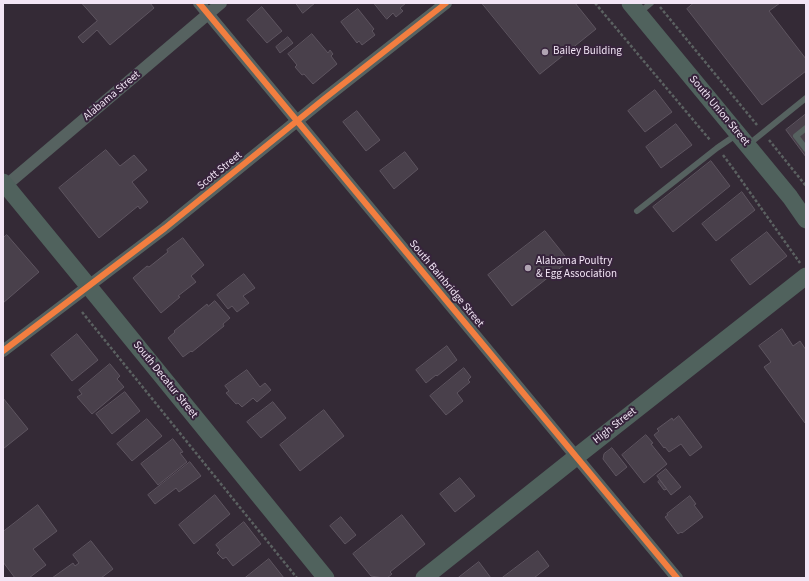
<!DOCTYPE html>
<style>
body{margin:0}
#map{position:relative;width:809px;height:581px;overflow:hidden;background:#342a36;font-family:"Source Sans 3",sans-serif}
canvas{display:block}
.frame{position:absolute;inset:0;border:4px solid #f2e5f5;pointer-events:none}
</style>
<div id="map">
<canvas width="809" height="581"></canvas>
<div class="frame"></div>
</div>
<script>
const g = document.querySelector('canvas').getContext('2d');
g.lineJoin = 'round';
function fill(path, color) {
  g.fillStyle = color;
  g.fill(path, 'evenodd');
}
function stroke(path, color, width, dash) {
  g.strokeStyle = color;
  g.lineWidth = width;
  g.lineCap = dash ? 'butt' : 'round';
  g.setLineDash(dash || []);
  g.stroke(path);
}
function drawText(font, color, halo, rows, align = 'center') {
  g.font = font + ' "Source Sans 3",sans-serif';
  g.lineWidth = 4;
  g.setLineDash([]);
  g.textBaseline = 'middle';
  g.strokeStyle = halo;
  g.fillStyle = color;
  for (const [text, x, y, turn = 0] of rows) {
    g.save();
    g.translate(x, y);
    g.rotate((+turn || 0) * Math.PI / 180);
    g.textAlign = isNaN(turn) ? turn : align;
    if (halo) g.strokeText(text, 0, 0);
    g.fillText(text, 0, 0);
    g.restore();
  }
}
const building = new Path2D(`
 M82 3H150L154 8 110 45 97 30 83 43 78 37 97 21Z
 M296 3H315L303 13Z
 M374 3H406L400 8 403 11 396 17 393 13 387 19Z
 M482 3H575L596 29 540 74Z
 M694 3H780L769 11 806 59V71L762 105 687 9Z
 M262 7 282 31 267 43 247 20Z
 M358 9 374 29 372 31 375 35 362 45 359 41 357 43 341 22Z
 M312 34 328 53 330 50 333 54 331 56 337 64 313 84 304 74 302 75 295 67 297 65 288 54Z
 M288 37 293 43 280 53 276 47Z
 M655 90 672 112 645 132 628 111Z
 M357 111 380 140 366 151 343 122Z
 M806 114V157L786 130Z
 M676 124 692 145 661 168 646 147Z
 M106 150 120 166 134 155 147 170 132 182 148 202 140 209 138 206 99 238 59 188Z
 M405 152 418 169 394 189 380 171Z
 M711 161 730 186 673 232 653 207Z
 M742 192 755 210 716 241 702 224Z
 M545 231 569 261 512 306 488 275Z
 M767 232 787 256 750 285 731 260Z
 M7 235 39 272 3 303V238Z
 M183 238 204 265 191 276 196 282 178 296 180 297 161 313 133 278 147 266 149 267 168 252 167 250Z
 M244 274 255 288 243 296 249 303 237 312 232 306 228 309 217 295Z
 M215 301 230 318 223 324 224 326 192 352 191 351 183 357 168 338 175 332 174 331 207 304 208 306Z
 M782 329 793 346 800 341 806 350V422L805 423 764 367 771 362 759 346Z
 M77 334 98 360 72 381 51 355Z
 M447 346 457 360 437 376 436 375 426 383 416 370Z
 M110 364 120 376 117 379 124 387 92 414 77 397 82 394 79 390Z
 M464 368 471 377 468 380 470 382 457 393 463 401 446 415 430 396Z
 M247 370 260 387 265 383 271 390 257 402 253 398 242 407 238 403 236 404 226 393 229 391 225 386Z
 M125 392 140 411 112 434 96 414Z
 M3 398 28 429 3 449Z
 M273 402 286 418 261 438 247 422Z
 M324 410 344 436 300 471 280 445Z
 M679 416 702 447 690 456 681 444 669 452 665 447 664 448 654 435 659 431 657 429 672 418 673 420Z
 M147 419 162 436 132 461 117 444Z
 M646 435 653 443 651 444 667 464 644 483 622 455Z
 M173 439 183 452 180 453 187 462 158 485 141 464Z
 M612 448 627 467 616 476 603 459 604 454Z
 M190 462 201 476 179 492 176 488 155 504 148 495Z
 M666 469 681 487 671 495 657 476Z
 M460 478 475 496 455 512 440 494Z
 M660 480 667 489 664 490 658 482Z
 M215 495 230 514 194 544 179 525Z
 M690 496 696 504 694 505 703 517 682 533 681 532 678 534 665 517 668 515 667 514Z
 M38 505 57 531 33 549 46 565 29 578H15L3 562V532Z
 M402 515 425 544 390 572 392 574 387 578H385L384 577 383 578 371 576 353 554Z
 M341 517 356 535 345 544 330 526Z
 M244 522 261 544 233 566 226 557 223 559 217 553 220 550 216 545Z
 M91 541 113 569 101 578H52L73 563 75 566 79 563 73 555Z
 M538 551 549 566 534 578H502Z
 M269 559 284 578H245Z
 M479 562 491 578H458Z`);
fill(building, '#49404b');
stroke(building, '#5e5560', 1);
stroke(new Path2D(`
 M595 3 710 140
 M660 7 757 125
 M769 140 806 186
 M723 155 732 167 800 263
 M82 312 297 578`), '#5b6161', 2.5, [3, 2]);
stroke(new Path2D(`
 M640 12 651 3
 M806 128 796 136 806 149
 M749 144 806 98
 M637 211 717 148 736 135`), '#566260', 6);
stroke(new Path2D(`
 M199 3 677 578
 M3 188 221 3
 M3 351 165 228 324 99 446 3`), '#566260', 12);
stroke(new Path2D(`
 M630 3 790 197 806 220
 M3 182 99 299 326 578
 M424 578 576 457 806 276`), '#50625d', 17);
stroke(new Path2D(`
 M199 3 677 578
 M3 351 165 228 324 99 446 3`), '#f27e40', 6);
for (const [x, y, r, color] of [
 [545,52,4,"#b0a4b2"],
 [528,268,4,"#b0a4b2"]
]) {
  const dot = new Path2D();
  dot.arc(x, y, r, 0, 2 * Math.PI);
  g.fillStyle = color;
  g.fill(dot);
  stroke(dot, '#37243c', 1.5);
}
drawText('11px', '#f2e5f5', '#37243c', [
 ["Bailey Building",553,52],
 ["Alabama Poultry",536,262],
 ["& Egg Association",536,275]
], 'left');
drawText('11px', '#f2e5f5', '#37243c', [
 ["Alabama Street",112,96,-40],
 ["South Union Street",719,111,50],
 ["Scott Street",220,171,-39],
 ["South Bainbridge Street",446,284,50],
 ["South Decatur Street",165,380,51],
 ["High Street",615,426,-38]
]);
</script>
